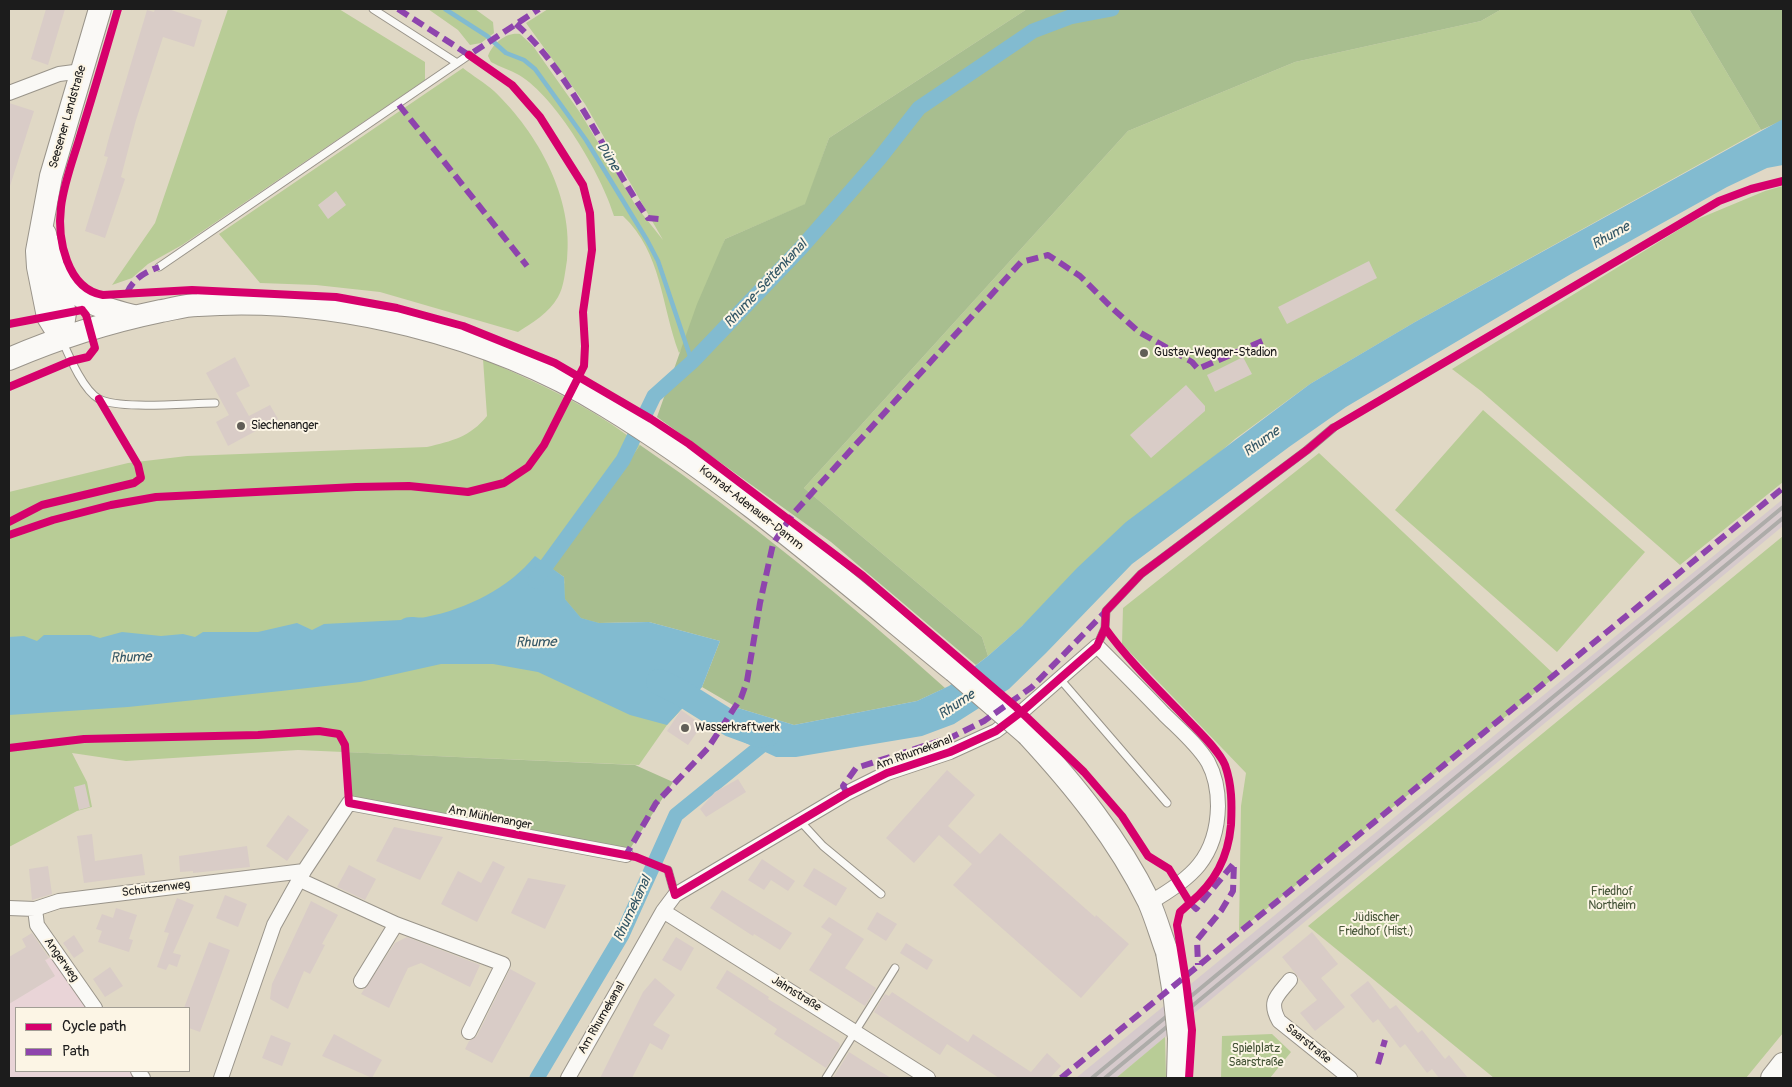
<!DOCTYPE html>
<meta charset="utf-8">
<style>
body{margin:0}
#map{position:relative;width:1792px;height:1087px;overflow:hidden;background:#e0d8c5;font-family:Pangolin,sans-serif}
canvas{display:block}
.frame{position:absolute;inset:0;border:10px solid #1c1c1c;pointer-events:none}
.legend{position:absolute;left:15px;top:1007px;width:175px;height:65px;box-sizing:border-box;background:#fcf5e5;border:1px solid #a29e95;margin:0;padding:6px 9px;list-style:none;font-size:15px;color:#1c1c1c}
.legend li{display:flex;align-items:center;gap:10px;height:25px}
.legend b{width:25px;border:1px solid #a29e95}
</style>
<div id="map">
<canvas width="1792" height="1087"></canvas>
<div class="frame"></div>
<ul class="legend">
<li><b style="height:6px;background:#d6006c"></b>Cycle path</li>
<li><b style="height:6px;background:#8e44ad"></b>Path</li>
</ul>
</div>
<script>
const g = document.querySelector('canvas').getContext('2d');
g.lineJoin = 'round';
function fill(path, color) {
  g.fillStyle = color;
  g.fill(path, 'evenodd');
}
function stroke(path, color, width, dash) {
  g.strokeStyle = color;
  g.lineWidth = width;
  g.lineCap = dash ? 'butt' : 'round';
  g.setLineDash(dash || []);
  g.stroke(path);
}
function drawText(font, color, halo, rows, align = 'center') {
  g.font = font + ' Pangolin,sans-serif';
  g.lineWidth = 4;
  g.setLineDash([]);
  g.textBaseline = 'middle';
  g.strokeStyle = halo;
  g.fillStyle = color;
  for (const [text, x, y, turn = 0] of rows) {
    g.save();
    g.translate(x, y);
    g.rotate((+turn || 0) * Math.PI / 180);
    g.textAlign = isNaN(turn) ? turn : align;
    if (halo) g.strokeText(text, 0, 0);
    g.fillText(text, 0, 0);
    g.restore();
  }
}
fill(new Path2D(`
 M51 957 87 1008H16V1071H131L136 1078H10L9 981Z`), '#e9d4d7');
fill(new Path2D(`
 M1783 499V526L1116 1078H1076Z`), '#d6cacc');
fill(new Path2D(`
 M228 9H339L425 62V80L182 245 148 264 132 278 112 285 155 223Z
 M428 9H475L493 22 494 33 481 43 470 45 458 30Z
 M548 9H1027L829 138 806 204 725 239 689 340 679 353C661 305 662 253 623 216H614C602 175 556 97 519 75 510 70 500 67 491 62L488 56C493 43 506 32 520 34L533 46 581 114 636 206 663 240 585 104 526 23Z
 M1502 9H1689L1761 130 1415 322 1310 384 1235 439 988 656 982 637 804 488 1128 131 1295 62 1481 21Z
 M463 68C473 76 485 83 494 91 538 133 574 198 567 260 565 272 564 287 558 297 549 313 532 323 518 332L380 292 316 285 260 283 219 234Z
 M1783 186V482L1680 565 1481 391 1452 369 1693 221 1765 191Z
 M483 359C538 383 593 407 640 445L552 569 599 623 702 687 667 725 639 765 298 750 126 761 72 753 87 782 92 807 77 811 9 847V492L128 463 187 456 427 447C452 441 470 437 487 416Z
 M1483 410 1645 552 1557 652 1395 510Z
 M1319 453 1556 676 1239 931 1241 806 1246 773 1122 644 1123 608Z
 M1783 536V1033L1746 1078H1494L1308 926Z
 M1272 1034 1291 1052 1270 1078H1221L1222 1036Z
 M1165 1037 1166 1078H1116Z`), '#b8cc96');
fill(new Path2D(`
 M1027 9H1502L1481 21 1295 62 1128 131 804 488 982 637 988 656 976 665 831 542 657 417 697 304 725 239 805 204 829 138Z
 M1689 9H1783V120L1761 130Z
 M640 445C748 519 848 601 945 688L917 701 794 725 738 708 702 687 720 641 649 622 599 623 581 618 565 599 564 577 552 569Z
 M345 752 635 765 673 782 626 855 349 803Z`), '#a8be8f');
fill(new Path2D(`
 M1783 119V165L1767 168 1727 187 1571 274 1346 407 1289 447 1132 564 1046 653 1009 689 954 724 922 736 796 757H776L722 732 738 708 794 725 917 701 949 686 988 656 1022 626 1077 568 1126 522 1310 384 1415 322Z
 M535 556 564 577 565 599 581 618 599 623 649 622 720 641 702 687 667 725 630 715 538 672 493 664H441L360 682 281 691 128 707 9 715V637L24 636 37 641 44 635H90L100 638 122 632 161 636 183 634 195 637 203 632H258L297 623 312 630 324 624 401 620C410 614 416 619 426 617 467 609 509 588 535 556Z`), '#82bbd0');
stroke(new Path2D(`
 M445 9 487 36 506 53 524 60 535 69 561 105 586 140 647 240 658 261 692 362`), '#82bbd0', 4.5);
stroke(new Path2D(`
 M535 581 623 460 654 396 692 362 801 248 879 159 919 108 1033 31 1070 17 1112 9
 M537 1078 622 935 676 815 771 738`), '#82bbd0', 15);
stroke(new Path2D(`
 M659 682 680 692 731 724 761 735`), '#82bbd0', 26);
fill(new Path2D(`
 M46 9H65L48 65 31 59Z
 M155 9H168L202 20 194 47 163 37 136 120 121 177 125 179 105 238 85 231 108 157 104 156 110 134 147 10 154 12Z
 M9 103 34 111 10 186 9 185Z
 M336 191 346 205 328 219 318 205Z
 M1369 261 1377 278 1287 324 1278 307Z
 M235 357 250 386 236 393 249 416 270 405 278 419 228 446 216 422 229 415 206 373Z
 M1243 357 1252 374 1215 392 1207 375Z
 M1186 385 1205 406V411L1151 458 1130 435Z
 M681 710 702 725 688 745 667 731Z
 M947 770 975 795 948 826 980 854 1000 833 1095 917 1096 915 1129 944 1081 998 953 885 972 864 939 835 914 863 886 838Z
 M738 779 746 792 706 817 700 809 715 792Z
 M85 784 90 807 79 810 74 787Z
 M288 815 309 830 287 861 266 846Z
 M394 827 443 837 420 880 376 861Z
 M92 834 95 861 142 854 145 875 84 883 77 836Z
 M247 846 250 867 193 873V871L180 872 179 856Z
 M762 859 795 881 788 891 771 880 764 890 748 880Z
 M493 861 505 867 477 922 441 904 458 871 481 883Z
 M349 865 376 879 365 900 337 887Z
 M48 866 52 894 32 900 29 869Z
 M814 868 847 888 836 906 803 886Z
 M528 878 566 885 545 929 511 913Z
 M722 890 792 933 780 950 754 934 753 936 710 908Z
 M225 895 247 904 238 927 216 918Z
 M177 898 194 905 173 953 181 955 177 967 169 964 166 970 157 967 169 933 164 932Z
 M311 901 338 915 322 944 325 945 310 974 304 971 288 1009 270 999 272 984Z
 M116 908 137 915 129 939 133 940 129 952 98 942 102 931 96 929 102 914 113 918Z
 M877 912 897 924 886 941 867 929Z
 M829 917 864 939 845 968 876 988 865 1006 809 970 832 934 821 927Z
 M1312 932 1338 964 1321 978 1345 1007 1315 1031 1300 1013 1317 1000 1282 957Z
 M32 933 49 958 45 960 55 976 9 1004V957L26 947 22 939Z
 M74 935 84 951 74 958 63 943Z
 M407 937 480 965 470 987 421 963 408 968 389 1008 361 994 395 943Z
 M676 937 694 948 681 971 662 960Z
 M209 942 230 950 200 1032 189 1028V1008H184Z
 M906 943 933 960 927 970 900 953Z
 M110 967 123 986 105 997 93 979Z
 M510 969 536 983 492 1063 465 1049 469 1041 477 1036Z
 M727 970 769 997 768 999 839 1043 840 1046 826 1068 774 1034 777 1029 716 988Z
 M655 978 675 995 653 1025 670 1035 662 1050 650 1043 632 1078H600L643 992Z
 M1368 981 1390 1009 1396 1005 1418 1033 1422 1030 1445 1059 1449 1055 1468 1078H1439L1432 1069 1427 1073 1405 1044 1400 1048 1378 1019 1373 1023 1350 995Z
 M892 992 968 1042 973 1034 1031 1072 1047 1053 1061 1066 1050 1078H999L947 1044 940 1055 874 1012 885 994 889 996Z
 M334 1034 382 1060 372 1078 322 1056Z
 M271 1035 291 1043 282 1066 262 1058Z
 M849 1052 871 1066 891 1078H833Z`), '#d9ccc7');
const service = new Path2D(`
 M373 9 457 63
 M159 267 469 55
 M62 340C69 356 83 390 99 399 121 410 188 403 215 403
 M1097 646 1105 628 1106 611 1141 574 1307 450 1333 428
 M1060 679 1167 803
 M800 821 823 846 881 894
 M668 870 675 895
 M826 1078 895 968`);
const minor = new Path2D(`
 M9 93 59 74 82 71
 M300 880 396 924
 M9 908 35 909 59 901 304 871
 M35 909 37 925 95 1008
 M663 911 928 1078
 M1290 980C1277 996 1268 1001 1279 1021L1350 1078
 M361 981 396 924 503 964 469 1032
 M138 1071 143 1078
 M221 1078 274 925 304 871 349 803 626 855
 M568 1078 663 911 675 895 847 793 887 773 950 752 996 731 1025 709 1097 646C1119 668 1142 691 1164 714 1179 729 1197 744 1208 762 1215 775 1218 792 1218 806 1217 858 1191 879 1149 903`);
const primary = new Path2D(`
 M45 234 65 313 61 338
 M57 272C78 302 99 307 133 316
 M61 338 48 317 38 267 37 251 51 176 100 9
 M9 359C58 338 108 322 161 311 173 309 185 305 198 305 334 295 490 335 606 406 731 482 841 579 954 671
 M1028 735C1075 786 1118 839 1149 902 1156 918 1161 936 1167 952
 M1178 1078 1179 1038
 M1772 1078 1783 1064`);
stroke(service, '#99948a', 9);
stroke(minor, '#99948a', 16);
stroke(primary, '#99948a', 24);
stroke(service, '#faf9f6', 7);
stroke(minor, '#faf9f6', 14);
stroke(primary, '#faf9f6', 22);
stroke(new Path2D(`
 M1092 1078 1783 507
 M1105 1078 1783 518`), '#adaca9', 4);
const primaryBridge = new Path2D(`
 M954 671 1028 735
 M1167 952 1175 1000 1179 1038`);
stroke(primaryBridge, '#99948a', 24, []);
stroke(primaryBridge, '#faf9f6', 22);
stroke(new Path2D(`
 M398 9 469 55 539 9
 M516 24C574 76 604 155 648 218L659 219
 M399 105 527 266
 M127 293C133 279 145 272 159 267
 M847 793 843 786 856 768 952 737 984 721 1032 687 1106 611
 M629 856 626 855 656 803 708 748 741 698 747 681 760 603 773 544 792 515 1021 262 1048 255 1080 276 1113 309 1139 332 1192 362 1198 369 1267 339
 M1190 903 1196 909 1234 863 1233 891 1221 911 1197 940 1198 965
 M1378 1064 1385 1040
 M1061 1078 1783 488`), '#8e44ad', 6, [12, 6]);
stroke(new Path2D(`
 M118 9C106 50 94 92 81 133 74 157 64 182 61 207 57 239 67 289 103 295L192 290 336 297 397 308 463 326 555 363 651 419 689 444 863 576 1016 707 1084 772 1122 816 1148 856 1169 869 1190 903 1180 912 1177 925 1186 981 1192 1030 1189 1078
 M9 324 82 310
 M9 387 71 361 88 357 95 348 86 315 82 310
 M9 522 42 505 134 483 141 478 138 465 99 399
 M9 535 53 520 111 505 156 497 356 487 409 486 468 492 504 483 528 467 544 445 584 366 585 346 583 312 592 250 590 213 583 185 540 117 512 85 469 55
 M1105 628C1128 660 1156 687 1184 716 1196 729 1218 749 1225 765 1232 785 1232 804 1231 825 1228 858 1215 882 1190 903
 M9 748 84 739 258 735 319 731 339 734 345 745 349 803 636 857 668 870 675 895 847 793 887 773 950 752 996 731 1025 709 1097 646 1105 628 1106 611 1141 574 1307 450 1333 428 1719 201 1751 189 1783 181`), '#d6006c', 8);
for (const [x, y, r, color] of [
 [1144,353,5,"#615e57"],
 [241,426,5,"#615e57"],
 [685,728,5,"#615e57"]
]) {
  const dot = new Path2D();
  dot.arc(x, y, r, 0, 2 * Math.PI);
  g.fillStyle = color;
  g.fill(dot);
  stroke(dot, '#fcf5e5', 2);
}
drawText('12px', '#1c1c1c', '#fcf5e5', [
 ["Seesener Landstraße",68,117,-74],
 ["Konrad-Adenauer-Damm",751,508,38],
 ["Am Rhumekanal",914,753,-20],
 ["Am Mühlenanger",490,818,11],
 ["Schützenweg",156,889,-7],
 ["Angerweg",61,960,55],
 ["Jahnstraße",796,994,32],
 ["Am Rhumekanal",602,1018,-60],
 ["Saarstraße",1308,1044,39]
]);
drawText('12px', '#1c1c1c', '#fcf5e5', [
 ["Gustav-Wegner-Stadion",1154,353],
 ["Siechenanger",251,426],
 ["Wasserkraftwerk",695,728]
], 'left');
drawText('12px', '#475639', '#fcf5e5', [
 ["Friedhof",1612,892],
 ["Northeim",1612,906],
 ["Jüdischer",1376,918],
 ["Friedhof (Hist.)",1376,932],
 ["Spielplatz",1256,1049],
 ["Saarstraße",1256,1063]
]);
drawText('italic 14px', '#345766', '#fcf5e5', [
 ["Düne",608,157,58],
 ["Rhume",1611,236,-29],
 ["Rhume-Seitenkanal",766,284,-47],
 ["Rhume",1262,442,-36],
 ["Rhume",536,643,-1],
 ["Rhume",131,658,-2],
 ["Rhume",957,705,-34],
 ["Rhumekanal",633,909,-65]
]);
</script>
